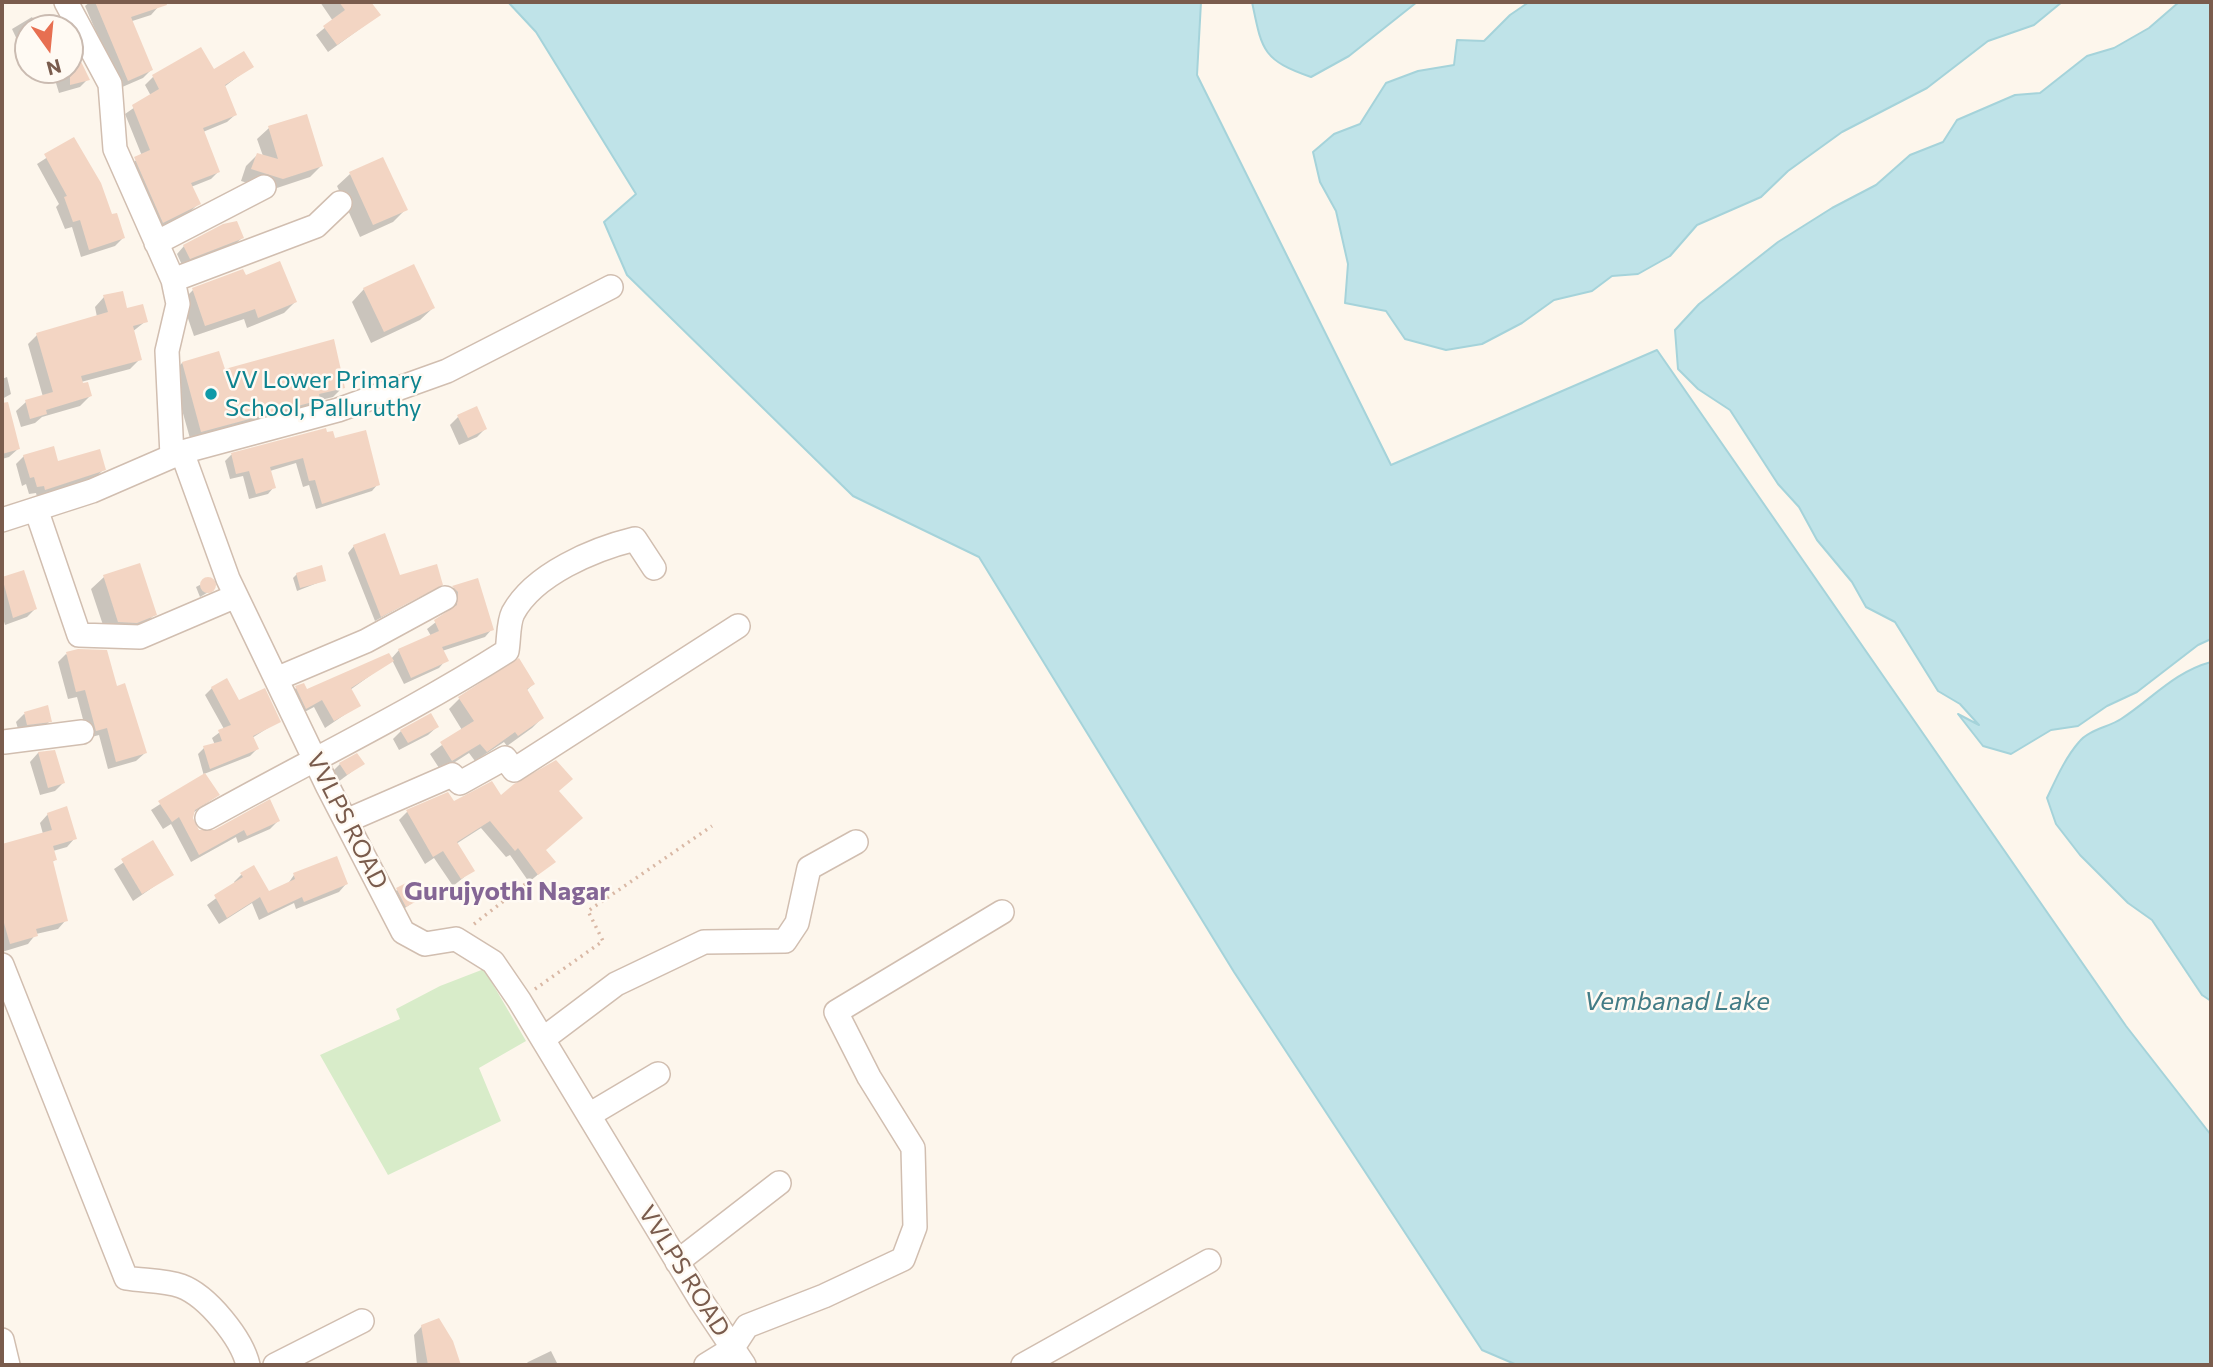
<!DOCTYPE html>
<style>
body{margin:0}
#map{position:relative;width:2213px;height:1367px;overflow:hidden;background:#fdf6ec;font-family:Commissioner,sans-serif}
canvas{display:block}
.frame{position:absolute;inset:0;border:4px solid #7a5c4d;pointer-events:none}
.north{position:absolute;left:14px;top:14px;width:70px;height:70px;box-sizing:border-box;background:#fffaf3;border:2px solid #cabbb1;border-radius:50%;rotate:165deg;font-size:19px;font-weight:700;line-height:28px;text-align:center;color:#7a5c4d}
.north::after{content:'';display:block;margin:auto;width:24px;height:32px;background:#e76f51;clip-path:polygon(50% 0,100% 100%,50% 72%,0 100%)}
</style>
<div id="map">
<canvas width="2213" height="1367"></canvas>
<div class="frame"></div>
<div class="north">N</div>
</div>
<script>
const g = document.querySelector('canvas').getContext('2d');
g.lineJoin = 'round';
function fill(path, color) {
  g.fillStyle = color;
  g.fill(path, 'evenodd');
}
function stroke(path, color, width, dash) {
  g.strokeStyle = color;
  g.lineWidth = width;
  g.lineCap = dash ? 'butt' : 'round';
  g.setLineDash(dash || []);
  g.stroke(path);
}
function drawText(font, color, halo, rows, align = 'center') {
  g.font = font + ' Commissioner,sans-serif';
  g.lineWidth = 5;
  g.setLineDash([]);
  g.textBaseline = 'middle';
  g.strokeStyle = halo;
  g.fillStyle = color;
  for (const [text, x, y, turn = 0] of rows) {
    g.save();
    g.translate(x, y);
    g.rotate((+turn || 0) * Math.PI / 180);
    g.textAlign = isNaN(turn) ? turn : align;
    if (halo) g.strokeText(text, 0, 0);
    g.fillText(text, 0, 0);
    g.restore();
  }
}
fill(new Path2D(`
 M484 969 526 1041 479 1068 501 1121 388 1175 320 1055 400 1019 396 1009 440 986Z`), '#d8ecc9');
const water = new Path2D(`
 M508 2H1201L1197 75 1391 465 1657 350 2126 1026 2211 1135V1365H1517L1482 1350 1234 972 979 557 853 496 627 275 604 222 636 194 536 32Z
 M1252 2H1417L1349 56 1311 77C1262 60 1262 50 1252 2Z
 M1529 2H2062L2034 25 1988 41 1927 88 1842 132 1788 171 1761 197 1697 225 1670 256 1638 274 1612 276 1592 291 1554 300 1522 323 1482 344 1446 350 1405 339 1386 311 1345 303 1348 264 1336 211 1320 182 1313 152 1334 134 1360 124 1386 83 1418 71 1454 65 1457 40 1484 41 1510 15Z
 M2179 2H2211V639L2198 645 2137 692 2107 706 2078 726 2051 730 2011 754 1983 746 1958 714 1979 725 1960 704 1938 691 1895 622 1866 607 1852 582 1817 540 1799 507 1778 484 1730 410 1698 389 1678 369 1675 330 1699 304 1778 242 1832 208 1876 185 1910 155 1943 142 1957 120 2015 95 2040 93 2087 56 2114 48 2149 28Z
 M2211 662V1001L2202 995 2152 920 2128 903 2080 855 2056 824 2047 798C2056 779 2065 758 2079 742 2088 730 2109 727 2121 719 2152 699 2174 672 2211 662Z`);
fill(water, '#bfe3e8');
stroke(water, '#a5d3da', 2);
fill(new Path2D(`
 M90 2H111L114 6 113 2H158L159 6 151 15 126 23 151 70 143 78 120 88 85 6Z
 M320 2H369L379 15 328 52 316 35 333 21Z
 M32 17 38 28H28V42L20 46 12 29Z
 M70 48 88 79 80 87 59 93 52 70H70Z
 M201 50 213 72 252 66 224 87 235 115 227 122 203 132 218 172 211 179 191 187 199 203 191 211 155 230 127 167 142 156 125 114 151 96 145 85 153 77Z
 M269 128 321 166 310 177 271 190 241 181 246 166 257 155 263 156 257 139Z
 M74 140 123 238 115 246 81 257 72 227 65 229 56 207 59 204 37 164Z
 M350 174 406 209 393 222 360 237 337 186Z
 M242 238 234 245 182 265 177 254 184 246Z
 M245 278 295 302 284 313 247 328 244 319 194 336 182 301 193 290Z
 M364 289 433 308 420 320 371 343 352 302Z
 M104 297 146 321 132 332 140 359 130 369 81 382 90 396 80 406 42 417 35 423 21 427 16 411 26 402 43 397 28 344 37 335 97 317 95 307Z
 M182 363 223 372 343 387 333 397 317 401 308 410 191 442 172 374Z
 M7 377 11 394 2 399V379Z
 M458 417 485 429 477 437 459 445 450 425Z
 M324 430 378 484 372 491 316 509 309 485 303 487 296 463 270 471 274 487 268 494 249 499 243 476 230 479 225 461 231 455Z
 M14 433 18 449 9 457 2 459V436Z
 M24 456 57 463 104 469 96 477 37 497 36 493 29 494 26 484 22 486 16 464Z
 M354 546 399 577 441 584 375 621 348 553Z
 M23 572 35 609 27 617 5 625 2 615V579Z
 M297 574 325 580 297 591 293 578Z
 M104 577 155 614 142 627 106 634 91 589Z
 M211 579 215 588 200 597 196 587Z
 M476 580 492 629 485 637 442 651 446 660 439 668 404 684 392 660 350 690 359 705 325 728 314 707 297 716 288 696 296 688 306 691 391 659 399 650 431 636 427 629 450 611 451 600 446 595 453 588Z
 M66 654 115 688 145 753 136 761 108 769 99 735 88 738 77 697 68 699 58 662Z
 M533 684 526 691 542 718 532 728 507 746 504 742 475 761 469 753 441 771 430 754 462 730 449 709 460 698Z
 M212 688 279 721 252 738 257 749 250 756 204 774 218 795 193 813 191 819 198 831 214 832 278 821 270 829 238 843 236 837 191 862 171 824 163 829 151 810 204 776 198 754 204 748 215 745 212 738 224 729 205 695Z
 M24 714 50 721 42 729 19 732 16 722Z
 M437 727 428 735 399 750 393 739 401 731Z
 M53 752 63 783 55 791 40 795 30 762 38 753Z
 M340 764H362L338 782 332 772Z
 M557 792 545 850 553 862 529 882 510 855 506 857 481 828 456 844 473 870 453 886 434 858 425 864 399 820 407 812 453 803Z
 M48 814 75 838 67 847 53 851 55 860 51 863 66 920 58 929 36 934 28 944 2 952V845L43 834 40 823Z
 M153 842 172 874 133 901 114 869Z
 M242 874 269 893 287 885 294 875 346 884 339 892 296 909 294 903 259 920 252 903 219 924 207 905 235 884 234 882Z
 M397 890 415 901 402 910 394 893Z
 M422 1326 459 1365H417L414 1335Z
 M551 1351 558 1365H525L528 1362Z`), '#0003');
fill(new Path2D(`
 M95 2H166L167 5 131 17 153 70 128 81Z
 M339 2H371L381 15 337 45 323 26 345 10Z
 M70 39 90 80 70 85Z
 M201 47 214 69 244 51 254 67 225 85 237 115 203 128 220 172 191 183 201 204 163 223 134 157 150 150 132 105 159 89 152 75Z
 M307 114 323 166 283 179 251 169 257 153 278 159 268 126Z
 M74 137 101 183 112 214 117 213 125 238 89 250 80 220 73 222 64 197 67 196 44 154Z
 M383 157 408 210 373 225 349 172Z
 M237 221 244 238 190 259 183 245 223 224Z
 M280 261 297 302 258 318 255 309 205 326 192 288 243 269 246 275Z
 M414 264 435 308 384 332 363 288Z
 M123 291 127 308 143 304 148 322 133 326 142 360 81 376 83 383 88 382 92 396 46 410 47 414 30 419 25 400 53 392 36 333 108 312 103 295Z
 M334 339 345 388 319 394 320 400 201 432 182 362 219 351 225 369Z
 M8 402 20 449 2 454V403Z
 M477 406 487 429 468 438 457 415Z
 M326 428 327 432 333 431 335 438 366 430 380 485 322 504 315 480 309 481 303 458 270 467 276 488 256 494 249 471 236 474 231 453Z
 M54 446 58 461 100 449 106 470 45 490 44 486 37 487 34 477 30 478 23 455Z
 M385 533 400 575 437 564 443 585 381 617 353 545Z
 M140 563 157 615 137 623 118 622 103 575Z
 M322 565 326 581 300 588 296 573Z
 M24 570 37 609 13 618 2 577Z
 M200 585a8 8 0 1 1 16 0a8 8 0 1 1-16 0Z
 M478 578 494 630 442 647 449 661 411 678 398 649 439 631 434 620 457 605 458 592 452 586Z
 M78 649 107 650 117 686 125 683 147 753 116 762 107 728 96 731 85 690 76 692 66 652Z
 M389 653 394 661 351 688 361 706 334 721 322 700 306 709 295 686 304 683 307 689Z
 M519 658 535 684 527 689 544 718 518 736 515 732 487 752 480 744 452 761 440 742 474 721 458 697Z
 M227 678 239 700 265 688 281 722 253 736 259 749 210 769 203 746 222 741 218 730 231 725 211 687Z
 M48 705 52 722 27 725 24 712Z
 M431 713 439 727 408 743 400 730Z
 M55 750 65 783 48 788 38 752Z
 M357 753 365 764 347 775 339 763Z
 M556 760 573 779 559 791 583 818 546 850 556 862 538 875 518 848 515 851 490 821 457 842 475 871 461 879 443 851 433 857 406 810 448 792 454 801 492 781 501 795 514 784Z
 M205 773 220 795 195 810 193 818 199 830H214L270 799 280 821 247 836 244 830 199 855 179 817 172 822 158 801Z
 M67 806 77 839 53 846 57 860 53 861 68 921 36 929 38 936 10 944 2 916V844L52 830 47 813Z
 M153 840 174 875 142 894 121 859Z
 M337 856 348 884 304 902 302 897 268 913 260 897 227 918 214 895 243 877 240 873 254 865 269 891 295 879 293 873Z
 M406 883 417 901 406 907 396 888Z
 M439 1318 453 1341 461 1365H428L421 1325Z`), '#f3d5c3');
const minor = new Path2D(`
 M66 2 110 84 115 149 173 280 178 304 167 351 172 456
 M156 243 264 187
 M173 280 316 226 340 203
 M182 452 228 579 328 787 403 932 425 944 456 939 493 962 519 1000 700 1299 744 1365
 M36 509 79 635 140 637 236 596
 M2 520 92 491 182 452 338 410 447 371 611 287
 M276 679 366 641 445 598
 M4 742 82 732
 M207 818C307 762 411 712 507 651 509 640 508 623 513 613 534 574 594 549 635 539L654 568
 M346 821 452 775 460 783 505 758 514 770 738 626
 M2 965 126 1278C143 1281 165 1280 181 1286 208 1296 242 1339 248 1365
 M543 1039 616 984 704 942 785 941 797 923 809 868 856 842
 M589 1115 658 1074
 M677 1262 779 1183
 M2 1340 8 1365
 M275 1365 362 1321
 M706 1365 732 1349 747 1326 824 1296 903 1259 915 1227 913 1148 869 1077 836 1012 1002 912
 M1023 1365 1209 1261`);
stroke(minor, '#d1beb0', 26);
stroke(new Path2D(`
 M474 924 532 879
 M535 989 603 941 588 911 712 826`), '#d9b8a5', 3.5, [2, 5]);
stroke(minor, '#fff', 23);
for (const [x, y, r, color] of [
 [211,394,7,"#0f9aa8"]
]) {
  const dot = new Path2D();
  dot.arc(x, y, r, 0, 2 * Math.PI);
  g.fillStyle = color;
  g.fill(dot);
  stroke(dot, '#fffaf3', 2.5);
}
drawText('24px', '#0d838f', '#fffaf3', [
 ["VV Lower Primary",225,380],
 ["School, Palluruthy",225,408]
], 'left');
drawText('24px', '#7a5c4d', '#fffaf3', [
 ["VVLPS ROAD",347,821,63],
 ["VVLPS ROAD",684,1271,58]
]);
drawText('bold 26px', '#846695', '#fffaf3', [
 ["Gurujyothi Nagar",507,891]
]);
drawText('italic 26px', '#437c86', '#fffaf3', [
 ["Vembanad Lake",1677,1001]
]);
</script>
